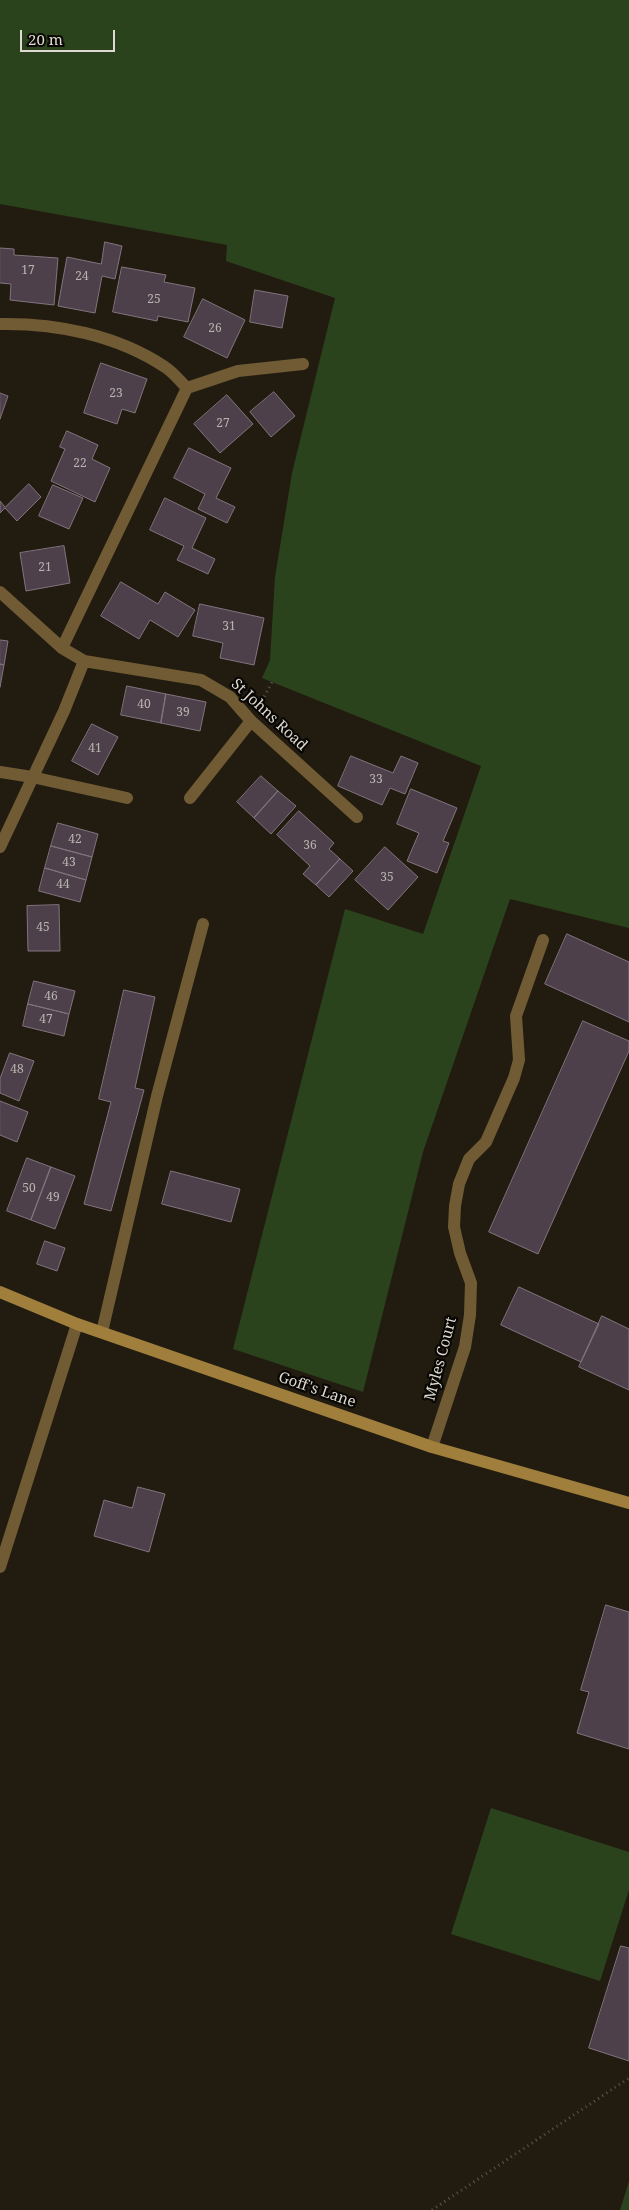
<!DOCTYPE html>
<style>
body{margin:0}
#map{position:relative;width:629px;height:2210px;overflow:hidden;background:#221c10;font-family:"Noto Serif",serif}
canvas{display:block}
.scale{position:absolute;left:20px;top:30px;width:95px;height:22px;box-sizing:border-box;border:2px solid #dedad2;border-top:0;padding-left:6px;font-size:15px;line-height:18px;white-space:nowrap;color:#dedad2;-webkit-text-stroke:4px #090703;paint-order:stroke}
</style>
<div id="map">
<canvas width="629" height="2210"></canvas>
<div class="scale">20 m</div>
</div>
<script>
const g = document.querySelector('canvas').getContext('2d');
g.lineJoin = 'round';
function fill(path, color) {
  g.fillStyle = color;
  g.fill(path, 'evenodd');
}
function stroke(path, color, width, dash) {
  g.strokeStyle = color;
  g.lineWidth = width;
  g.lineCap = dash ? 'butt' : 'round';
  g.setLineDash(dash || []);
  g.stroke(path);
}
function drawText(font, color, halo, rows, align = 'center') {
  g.font = font + ' "Noto Serif",serif';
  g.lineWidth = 4.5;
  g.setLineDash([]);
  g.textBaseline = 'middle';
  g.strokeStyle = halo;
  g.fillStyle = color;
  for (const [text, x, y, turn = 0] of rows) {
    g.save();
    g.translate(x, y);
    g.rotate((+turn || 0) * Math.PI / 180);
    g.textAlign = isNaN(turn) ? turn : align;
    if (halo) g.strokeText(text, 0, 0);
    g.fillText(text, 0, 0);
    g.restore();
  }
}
fill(new Path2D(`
 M0 0H629V928L510 899 423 1152 363 1392 233 1349 345 909 423 934 481 766 262 678 270 660 275 577 292 473 335 298 226 261 227 245 0 204Z
 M491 1808 629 1852V1890L600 1981 451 1934Z
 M629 2181V2210H620Z`), '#2b431c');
const building = new Path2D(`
 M105 242 122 246 115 279 102 276 95 313 58 306 67 257 101 264Z
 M0 248 14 249V255L58 258 54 305 10 300 11 284 0 283Z
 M122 267 166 275 164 282 195 288 188 322 158 316 157 321 113 312Z
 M255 290 288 296 282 328 250 322Z
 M203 299 245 320 227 358 184 337Z
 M101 363 147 379 135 413 122 409 117 424 84 413Z
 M274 392 295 416 271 437 250 412Z
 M0 393 8 396 0 419Z
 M227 395 253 424 220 453 194 424Z
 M67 431 98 445 92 459 110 468 95 502 51 481 65 449 60 447Z
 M189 448 231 468 216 498 235 507 227 523 198 509 205 494 174 478Z
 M29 484 41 497 17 521 5 508 0 513V501L5 507Z
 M53 485 83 498 69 529 39 516Z
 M165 498 206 518 192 548 215 559 208 574 177 560 184 546 150 530Z
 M64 546 70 583 26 591 20 553Z
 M121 582 158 604 165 592 195 610 178 637 150 620 139 639 101 616Z
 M200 604 264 618 254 665 220 658 223 643 193 636Z
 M0 640 8 641 4 665 0 664Z
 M0 664 4 665 0 687Z
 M127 686 166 694 161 723 121 715Z
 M166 694 206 702 200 731 161 723Z
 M92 724 118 737 98 775 72 761Z
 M351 756 393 773 401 756 418 763 405 794 390 788 382 805 338 786Z
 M261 776 278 791 254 818 237 802Z
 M411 789 457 808 443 841 449 843 437 873 407 861 419 833 397 824Z
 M278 791 296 806 271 834 254 818Z
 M299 811 334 843 329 849 340 859 316 885 303 874 310 866 277 835Z
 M58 823 98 834 92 857 51 846Z
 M51 846 92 857 86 880 45 868Z
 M385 847 418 877 388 910 355 880Z
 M340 859 353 871 329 897 316 885Z
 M45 868 86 880 80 902 39 891Z
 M59 905 60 951H28L27 906Z
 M567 934 629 962V1022L545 984Z
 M34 981 75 991 69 1014 28 1004Z
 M124 990 155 997 135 1088 144 1090 111 1211 84 1204 111 1102 99 1099Z
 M28 1004 69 1014 64 1036 23 1026Z
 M583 1021 629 1041V1051L538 1254 489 1232Z
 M10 1053 34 1061 19 1101 0 1093V1079Z
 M0 1101 28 1112 17 1142 0 1135Z
 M27 1158 51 1167 31 1220 7 1211Z
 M51 1167 75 1176 55 1229 31 1220Z
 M171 1171 240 1189 231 1222 162 1204Z
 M45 1241 65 1248 57 1271 37 1264Z
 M519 1287 599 1324 581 1362 501 1325Z
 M602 1316 629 1329V1390L579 1367Z
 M138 1487 165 1494 149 1552 94 1536 104 1500 132 1508Z
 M606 1605 629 1612V1749L577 1733 589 1692 581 1690Z
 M621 1946 629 1948V2061L589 2048Z`);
fill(building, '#4d404a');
stroke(building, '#82747f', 1);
stroke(new Path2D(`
 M262 701 272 682
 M432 2210 629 2078`), '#5c574c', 3, [1, 4]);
stroke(new Path2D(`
 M0 772 32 777 127 798
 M190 798 251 721
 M102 1332 157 1096 203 924
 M0 1567 77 1324`), '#705b34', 12);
stroke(new Path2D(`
 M0 324C56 323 117 335 165 367 173 372 180 381 187 388L62 648
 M187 388 238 371 303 364
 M0 592 62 648 84 661 201 680 230 697 251 721 357 817
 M0 847 64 711 84 661
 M432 1447 465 1347 470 1315 471 1283 460 1253 454 1227 455 1206 459 1184 469 1159 486 1142 514 1078 519 1060 516 1016 543 940`), '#705b34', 12);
stroke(new Path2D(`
 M0 1292 77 1324 432 1447 629 1503`), '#a07f3c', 12);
drawText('12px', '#bab4b0', null, [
 ["17",28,271],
 ["24",82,277],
 ["25",154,300],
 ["26",215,329],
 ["23",116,394],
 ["27",223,424],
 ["22",80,464],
 ["21",45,568],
 ["31",229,627],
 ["40",144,705],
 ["39",183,713],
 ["41",95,749],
 ["33",376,780],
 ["42",75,840],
 ["36",310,846],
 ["43",69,863],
 ["35",387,878],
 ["44",63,885],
 ["45",43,928],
 ["46",51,997],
 ["47",46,1020],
 ["48",17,1070],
 ["50",29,1189],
 ["49",53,1198]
]);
drawText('15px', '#dedad2', '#090703', [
 ["St Johns Road",269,715,43],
 ["Myles Court",441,1359,-75],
 ["Goff's Lane",317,1390,19]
]);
</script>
